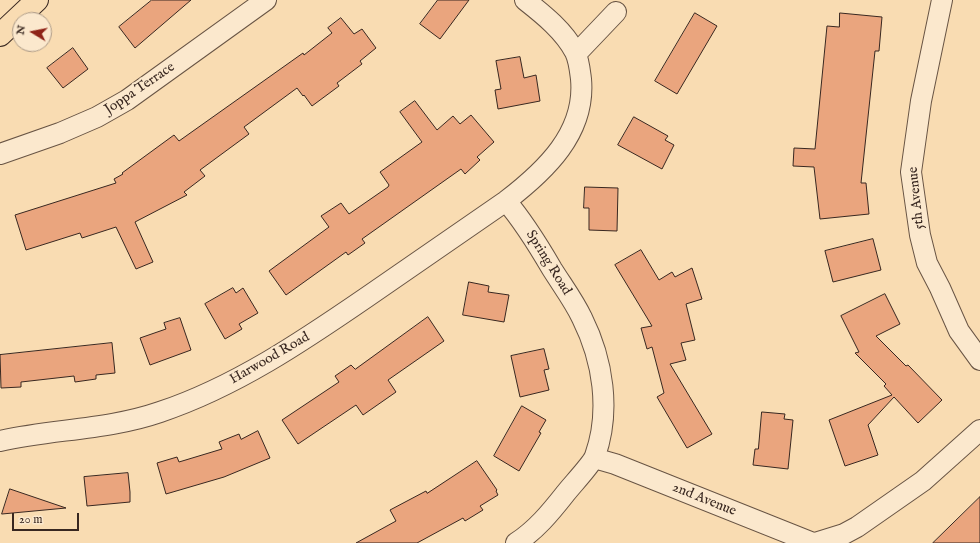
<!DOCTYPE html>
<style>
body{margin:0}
#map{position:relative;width:980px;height:543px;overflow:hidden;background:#f9dcb2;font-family:"IM FELL English",serif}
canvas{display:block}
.north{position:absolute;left:12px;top:12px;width:40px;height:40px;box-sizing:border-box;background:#fbe8cd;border:1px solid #ad9b88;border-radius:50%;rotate:280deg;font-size:11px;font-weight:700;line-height:16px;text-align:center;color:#382720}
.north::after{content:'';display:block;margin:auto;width:14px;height:18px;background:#8f2418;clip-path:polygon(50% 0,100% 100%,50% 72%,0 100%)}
.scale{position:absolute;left:12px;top:513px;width:67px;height:18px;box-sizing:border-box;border:2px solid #382720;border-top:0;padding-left:5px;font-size:12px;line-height:14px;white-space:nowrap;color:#382720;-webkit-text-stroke:3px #fbe8cd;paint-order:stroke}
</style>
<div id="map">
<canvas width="980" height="543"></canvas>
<div class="north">N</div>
<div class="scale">20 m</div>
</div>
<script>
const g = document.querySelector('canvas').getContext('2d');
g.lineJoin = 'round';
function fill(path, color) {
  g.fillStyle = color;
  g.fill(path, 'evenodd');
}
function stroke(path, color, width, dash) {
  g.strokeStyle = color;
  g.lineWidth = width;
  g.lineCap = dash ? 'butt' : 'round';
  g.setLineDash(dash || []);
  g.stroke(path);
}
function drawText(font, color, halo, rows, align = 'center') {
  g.font = font + ' "IM FELL English",serif';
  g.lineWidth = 4;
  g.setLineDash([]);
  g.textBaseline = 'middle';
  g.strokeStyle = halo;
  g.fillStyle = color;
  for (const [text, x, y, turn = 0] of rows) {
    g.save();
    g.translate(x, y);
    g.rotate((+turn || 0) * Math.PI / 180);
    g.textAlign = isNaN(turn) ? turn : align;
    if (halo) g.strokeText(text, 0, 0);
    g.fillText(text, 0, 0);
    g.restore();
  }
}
const building = new Path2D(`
 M152 0H191L135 48 119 27Z
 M438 0H469L440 39 420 24Z
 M695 13 717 26 677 94 655 81Z
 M840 13 882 17 879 51H875L861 183H866L869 214 820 219 814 167 793 166 794 148 815 149 827 26 839 27Z
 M341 18 354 34 362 29 376 48 360 61 362 64 337 83 339 86 312 106 304 95 303 96 297 88 244 127 249 134 200 170 205 176 184 192 187 195 135 222 153 262 136 269 116 227 82 238 80 233 26 250 15 215 116 183 114 179 123 174 122 173 174 135 179 141 303 53 304 55 332 33 328 28Z
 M73 48 88 69 63 88 47 68Z
 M520 57 524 78 536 75 540 101 498 109 495 90 501 89 496 61Z
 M415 101 437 130 453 116 460 124 471 115 494 142 477 157 480 160 465 174 461 169 362 239 365 243 348 255 346 252 286 295 269 271 329 227 321 216 341 203 349 214 388 187 389 185 380 172 422 142 400 112Z
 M634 117 668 136 665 140 674 145 662 169 618 145Z
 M585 187 618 188 617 231 589 230V208H584Z
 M873 239 881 270 833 282 825 251Z
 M641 250 659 280 672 272 675 277 692 268 702 299 686 304 695 340 681 343 686 360 670 364 712 434 687 448 657 397 664 393 652 347 647 349 641 328 652 326 615 265Z
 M469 282 489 286 488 292 509 295 504 322 463 315Z
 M233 288 236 293 243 288 258 313 239 324 242 329 225 339 205 304Z
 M885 294 900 324 876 336 906 366 908 365 942 400 918 423 894 397 868 425 878 455 845 466 829 420 892 395 884 386 886 384 855 353 859 352 841 316Z
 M428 317 444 341 388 380 396 392 363 415 356 405 298 444 282 420 339 382 335 376 351 365 355 369Z
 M180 318 191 350 150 365 140 338 166 329 164 323Z
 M112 343 115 373 96 375V379L75 382 74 376 21 382V387L1 388 0 355Z
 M544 349 549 369 544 370 549 390 520 397 511 356Z
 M522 406 546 420 539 432 541 433 519 471 494 456Z
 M762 412 785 414 784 419 793 420 788 469 753 465 755 449H758Z
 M258 431 270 458 224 477 166 494 157 463 177 457 179 462 222 449 219 442 239 434 241 439Z
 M477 461 497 490 496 491 498 495 480 506 483 510 465 521 463 518 417 543H356L396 521 390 510 426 491 427 493Z
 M128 473 130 492V502L87 506 84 477Z
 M10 489 66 508 2 514Z
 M980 497V543H933Z`);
fill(building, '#eaa57e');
stroke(building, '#382720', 1);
const minor = new Path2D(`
 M942 0 921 101 911 172 920 235 927 263 940 288 959 331 980 360
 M576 54 616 12
 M0 154 60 133 97 117 127 100 266 0
 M506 201C524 222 538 245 552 269 562 285 574 301 582 318 603 360 611 411 595 456 592 464 571 486 565 494 550 513 536 530 516 543
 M0 441C53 429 108 430 160 412 235 387 303 341 367 297 414 265 460 233 506 201 545 171 586 133 581 79 580 71 579 60 575 52 564 31 544 15 525 0
 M594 458 615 464 813 543
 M815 543 844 534 857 527 923 481 980 430`);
const primary = new Path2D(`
 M0 35 37 0`);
stroke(minor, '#685444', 22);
stroke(primary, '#382720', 24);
stroke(minor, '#fbe8cd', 20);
stroke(primary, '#f9dcb2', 22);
drawText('14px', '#382720', '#fbe8cd', [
 ["Joppa Terrace",140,89,-34],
 ["5th Avenue",917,198,-96],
 ["Spring Road",548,263,58],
 ["Harwood Road",270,359,-30],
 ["2nd Avenue",704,500,22]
]);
</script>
